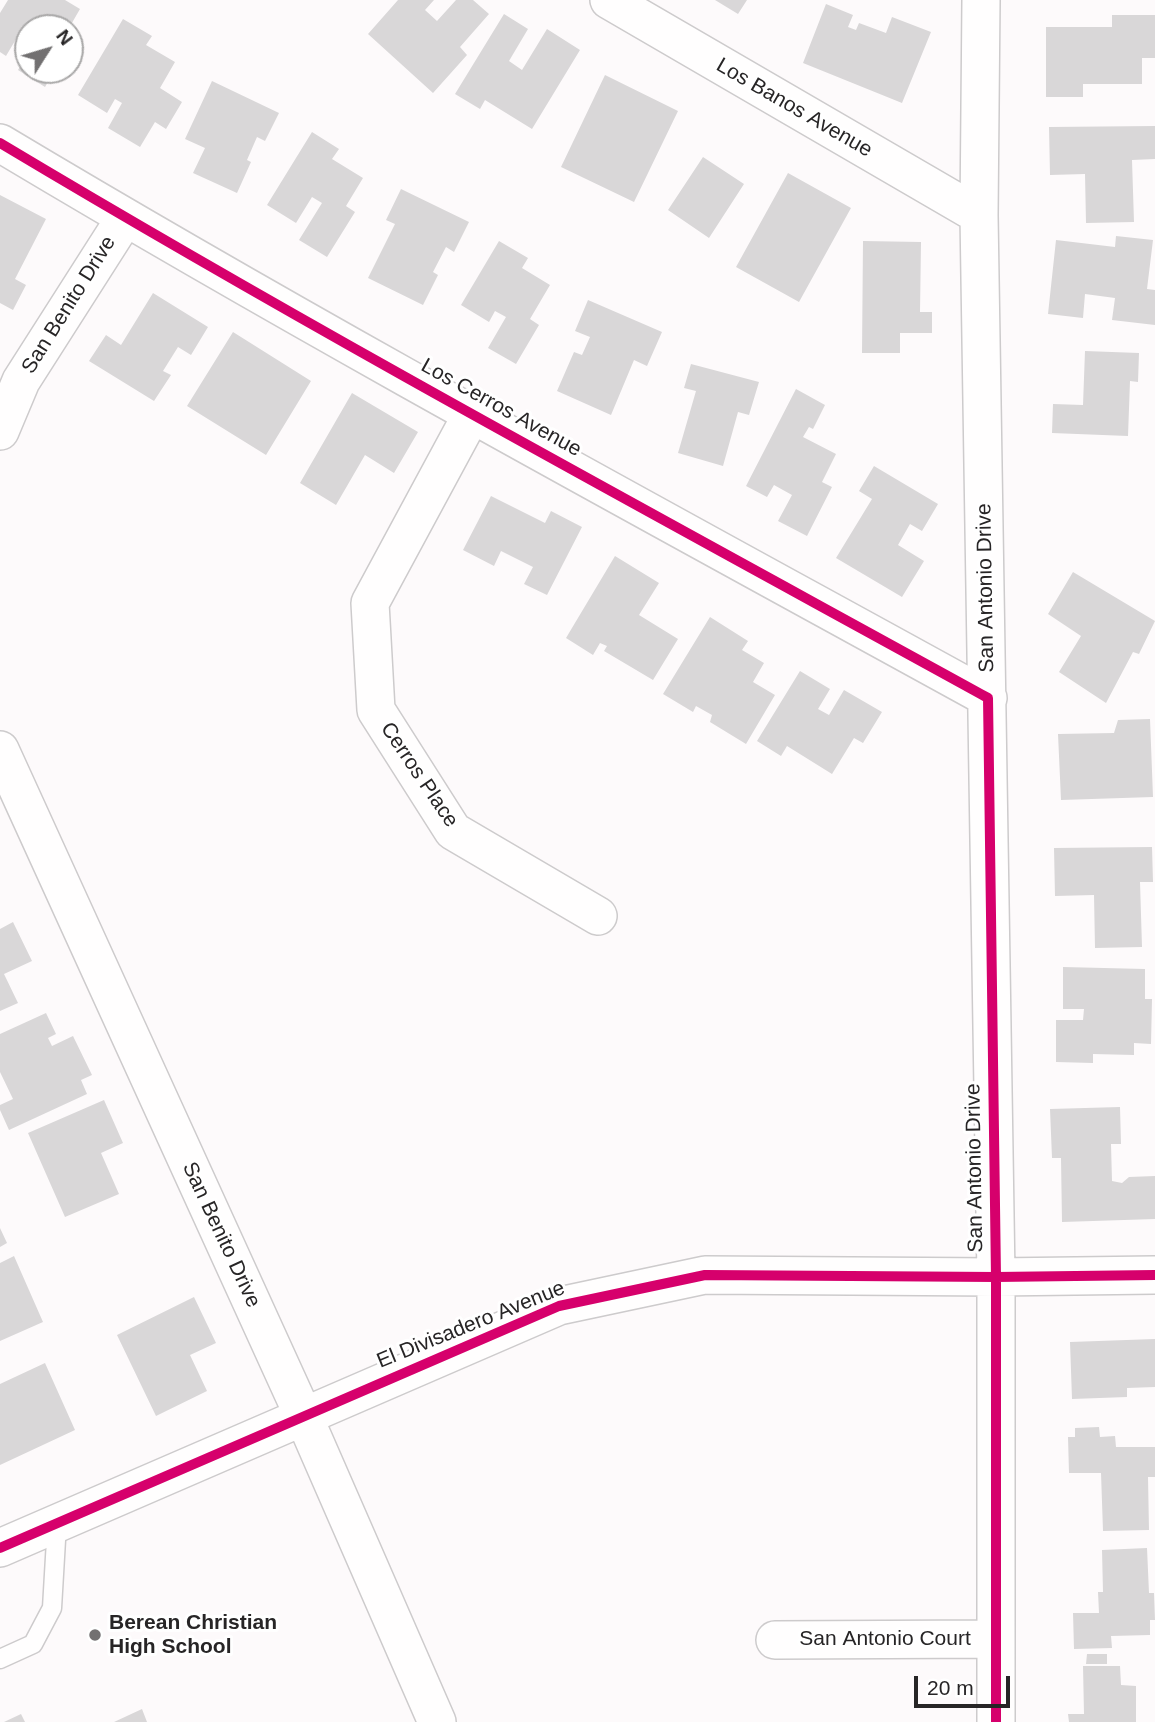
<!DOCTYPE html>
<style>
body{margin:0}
#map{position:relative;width:1155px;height:1722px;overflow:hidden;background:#fdfafb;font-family:Helvetica,sans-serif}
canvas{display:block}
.north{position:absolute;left:14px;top:14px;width:70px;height:70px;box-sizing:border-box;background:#fff;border:2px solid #a9a8a8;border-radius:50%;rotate:53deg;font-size:19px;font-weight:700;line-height:28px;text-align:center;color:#272526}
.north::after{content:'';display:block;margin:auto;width:24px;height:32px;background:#727071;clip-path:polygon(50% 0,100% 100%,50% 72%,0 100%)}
.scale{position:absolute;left:914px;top:1676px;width:96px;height:32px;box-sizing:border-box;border:4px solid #272526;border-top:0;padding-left:9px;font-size:21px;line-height:24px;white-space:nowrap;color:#272526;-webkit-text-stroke:5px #fff;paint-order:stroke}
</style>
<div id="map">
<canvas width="1155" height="1722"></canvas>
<div class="north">N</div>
<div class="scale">20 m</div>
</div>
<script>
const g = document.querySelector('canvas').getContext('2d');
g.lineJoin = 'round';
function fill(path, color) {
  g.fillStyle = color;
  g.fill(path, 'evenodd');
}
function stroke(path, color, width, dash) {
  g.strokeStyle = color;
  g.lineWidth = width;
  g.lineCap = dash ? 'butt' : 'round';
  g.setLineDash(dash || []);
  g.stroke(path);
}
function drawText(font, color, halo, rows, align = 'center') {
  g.font = font + ' Helvetica,sans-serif';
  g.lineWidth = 6;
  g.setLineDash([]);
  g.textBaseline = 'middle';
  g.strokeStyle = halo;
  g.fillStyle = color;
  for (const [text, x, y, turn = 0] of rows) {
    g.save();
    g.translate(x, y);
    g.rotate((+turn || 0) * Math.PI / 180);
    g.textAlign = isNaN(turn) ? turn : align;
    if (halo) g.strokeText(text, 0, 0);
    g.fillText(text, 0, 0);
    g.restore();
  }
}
fill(new Path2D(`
 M8 0H65L80 9 69 28H28V33L22 29 6 56 0 52V13Z
 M398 0H434L425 10 437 21 456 0H473L489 14 460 47 467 55 433 93 368 34Z
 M715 0H747L738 14Z
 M826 4 853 15 848 27 856 30 859 23 886 33 892 17 931 32 902 103 803 63Z
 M504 14 528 29 509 61 522 70 547 29 580 50 532 129 485 100 480 109 455 94Z
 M1112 15H1155V58H1142V84H1083V97H1046V27H1112Z
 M123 19 152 36 146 45 175 62 160 88 182 102 166 129 155 122 140 147 108 128 122 103 115 99 107 113 78 95Z
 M28 53V70H55L45 87 18 70Z
 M605 75 678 111 634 202 561 167Z
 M212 81 279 113 265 141 257 137 247 160 251 162 237 193 193 173 205 148 185 139Z
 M1155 126V159L1132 160 1134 222 1086 223 1085 174 1050 175 1049 127Z
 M312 132 339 149 332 159 363 178 346 206 355 212 327 257 299 240 322 203 312 197 296 223 267 205Z
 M703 157 744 184 709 238 668 210Z
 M788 173 851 208 799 302 736 267Z
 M401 189 469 222 454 252 446 247 433 272 438 275 423 305 368 278 395 224 386 220Z
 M0 195 46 219 15 279 26 285 13 310 0 303Z
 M1116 236 1153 240 1147 289 1155 290V325L1112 320 1115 298 1085 294 1083 318 1048 314 1056 240 1115 247Z
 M499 241 528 258 522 268 550 285 530 319 539 325 516 364 488 348 506 317 495 311 489 322 461 305Z
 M863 241 921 242 920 312H932V333H900V353H862Z
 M153 293 208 327 191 355 178 347 163 371 171 375 154 401 89 361 106 335 121 345Z
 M588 300 662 332 647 366 634 360 611 415 557 391 574 352 582 355 590 337 575 331Z
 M233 332 311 381 266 455 187 406Z
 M1085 351 1139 353 1138 382 1130 381 1128 436 1052 433 1053 404 1083 405Z
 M691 364 759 382 749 415 738 412 723 466 678 453 696 391 684 388Z
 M796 389 825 405 813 429 809 427 803 437 836 454 822 482 832 487 807 536 778 521 792 495 774 485 767 497 746 486Z
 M352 393 418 432 394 473 365 455 336 505 300 483Z
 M874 466 938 504 922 531 910 524 898 545 924 561 902 597 836 558 872 499 859 491Z
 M491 496 545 523 551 511 582 527 547 595 524 584 533 567 501 551 494 566 463 550Z
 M615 556 659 583 639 615 678 639 653 680 604 651 607 646 600 643 593 655 566 638Z
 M1073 572 1155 621 1139 654 1133 652 1106 703 1059 672 1081 636 1048 614Z
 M710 617 748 641 742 650 764 663 753 682 775 695 746 744 710 722 712 715 696 706 693 712 663 694Z
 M800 671 830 689 818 709 829 715 844 690 882 712 863 743 854 738 832 774 787 746 781 756 757 741Z
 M1150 719 1153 797 1061 800 1058 734 1114 733 1118 720Z
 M1152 847 1153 882H1140L1142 947 1095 948 1094 895 1055 896 1054 848Z
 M13 922 32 961 4 974 18 1003 0 1011V929Z
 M1063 967 1145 969V999H1152L1151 1044 1134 1043V1055L1093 1054V1063L1056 1062V1020H1083L1084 1009H1063Z
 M46 1013 56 1034 48 1038 52 1046 73 1036 92 1075 81 1080 87 1094 9 1130 0 1110V1105L13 1099 0 1072V1034Z
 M104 1100 123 1143 101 1153 119 1194 65 1217 28 1133Z
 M1120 1107 1121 1144H1111L1112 1181 1122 1183 1129 1177 1155 1176V1219L1062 1222 1061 1158H1052L1050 1109Z
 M0 1228 7 1243 0 1247Z
 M14 1256 43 1322 0 1341V1263Z
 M194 1297 216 1343 190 1355 207 1391 156 1416 117 1335Z
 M1155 1339V1387L1127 1388V1397L1072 1399 1070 1342Z
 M45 1363 75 1430 0 1465V1384Z
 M1099 1427 1100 1437 1115 1436 1116 1447H1155V1477H1148L1149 1530 1103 1531 1101 1473H1069L1068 1437H1075V1428Z
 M1147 1548 1149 1593H1154L1155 1620H1150V1635L1111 1636 1112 1648 1074 1649 1073 1613H1099L1098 1592H1103L1102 1550Z
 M1087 1654H1107V1664H1086Z
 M1083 1666H1120L1121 1685 1136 1686V1722H1069L1068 1714H1084Z
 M142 1709 147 1722H114Z
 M21 1714 25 1722H4Z`), '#d9d7d8');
const lane = new Path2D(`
 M0 1659 33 1644 52 1608 57 1523`);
const street = new Path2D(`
 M609 0 979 215
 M981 0 979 215 996 1277V1722
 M0 143C324 337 657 516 988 698
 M472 414 370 603 376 710 453 831 598 916
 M0 431 21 381 125 218
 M0 750 303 1415 437 1722
 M0 1548 559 1306 705 1275 996 1277 1155 1275
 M775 1640 995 1639`);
stroke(lane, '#cdcbcc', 21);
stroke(street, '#cdcbcc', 40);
stroke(lane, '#fffefe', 18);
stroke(street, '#fffefe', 37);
stroke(new Path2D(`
 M0 143C324 337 657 516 988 698L996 1277V1722
 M0 1548 559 1306 705 1275 996 1277 1155 1275`), '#d6006c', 10);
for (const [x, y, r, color] of [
 [95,1635,7,"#727071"]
]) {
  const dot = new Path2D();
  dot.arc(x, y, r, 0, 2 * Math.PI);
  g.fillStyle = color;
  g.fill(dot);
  stroke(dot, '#fff', 2.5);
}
drawText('21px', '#272526', '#fff', [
 ["Los Banos Avenue",794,108,30],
 ["San Benito Drive",69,305,-58],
 ["Los Cerros Avenue",501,408,29],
 ["San Antonio Drive",986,588,-91],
 ["Cerros Place",419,775,56],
 ["San Antonio Drive",975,1168,-91],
 ["San Benito Drive",221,1235,65],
 ["El Divisadero Avenue",471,1325,-22],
 ["San Antonio Court",885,1639]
]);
drawText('bold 21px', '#272526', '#fff', [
 ["Berean Christian",109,1623],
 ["High School",109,1647]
], 'left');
</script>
